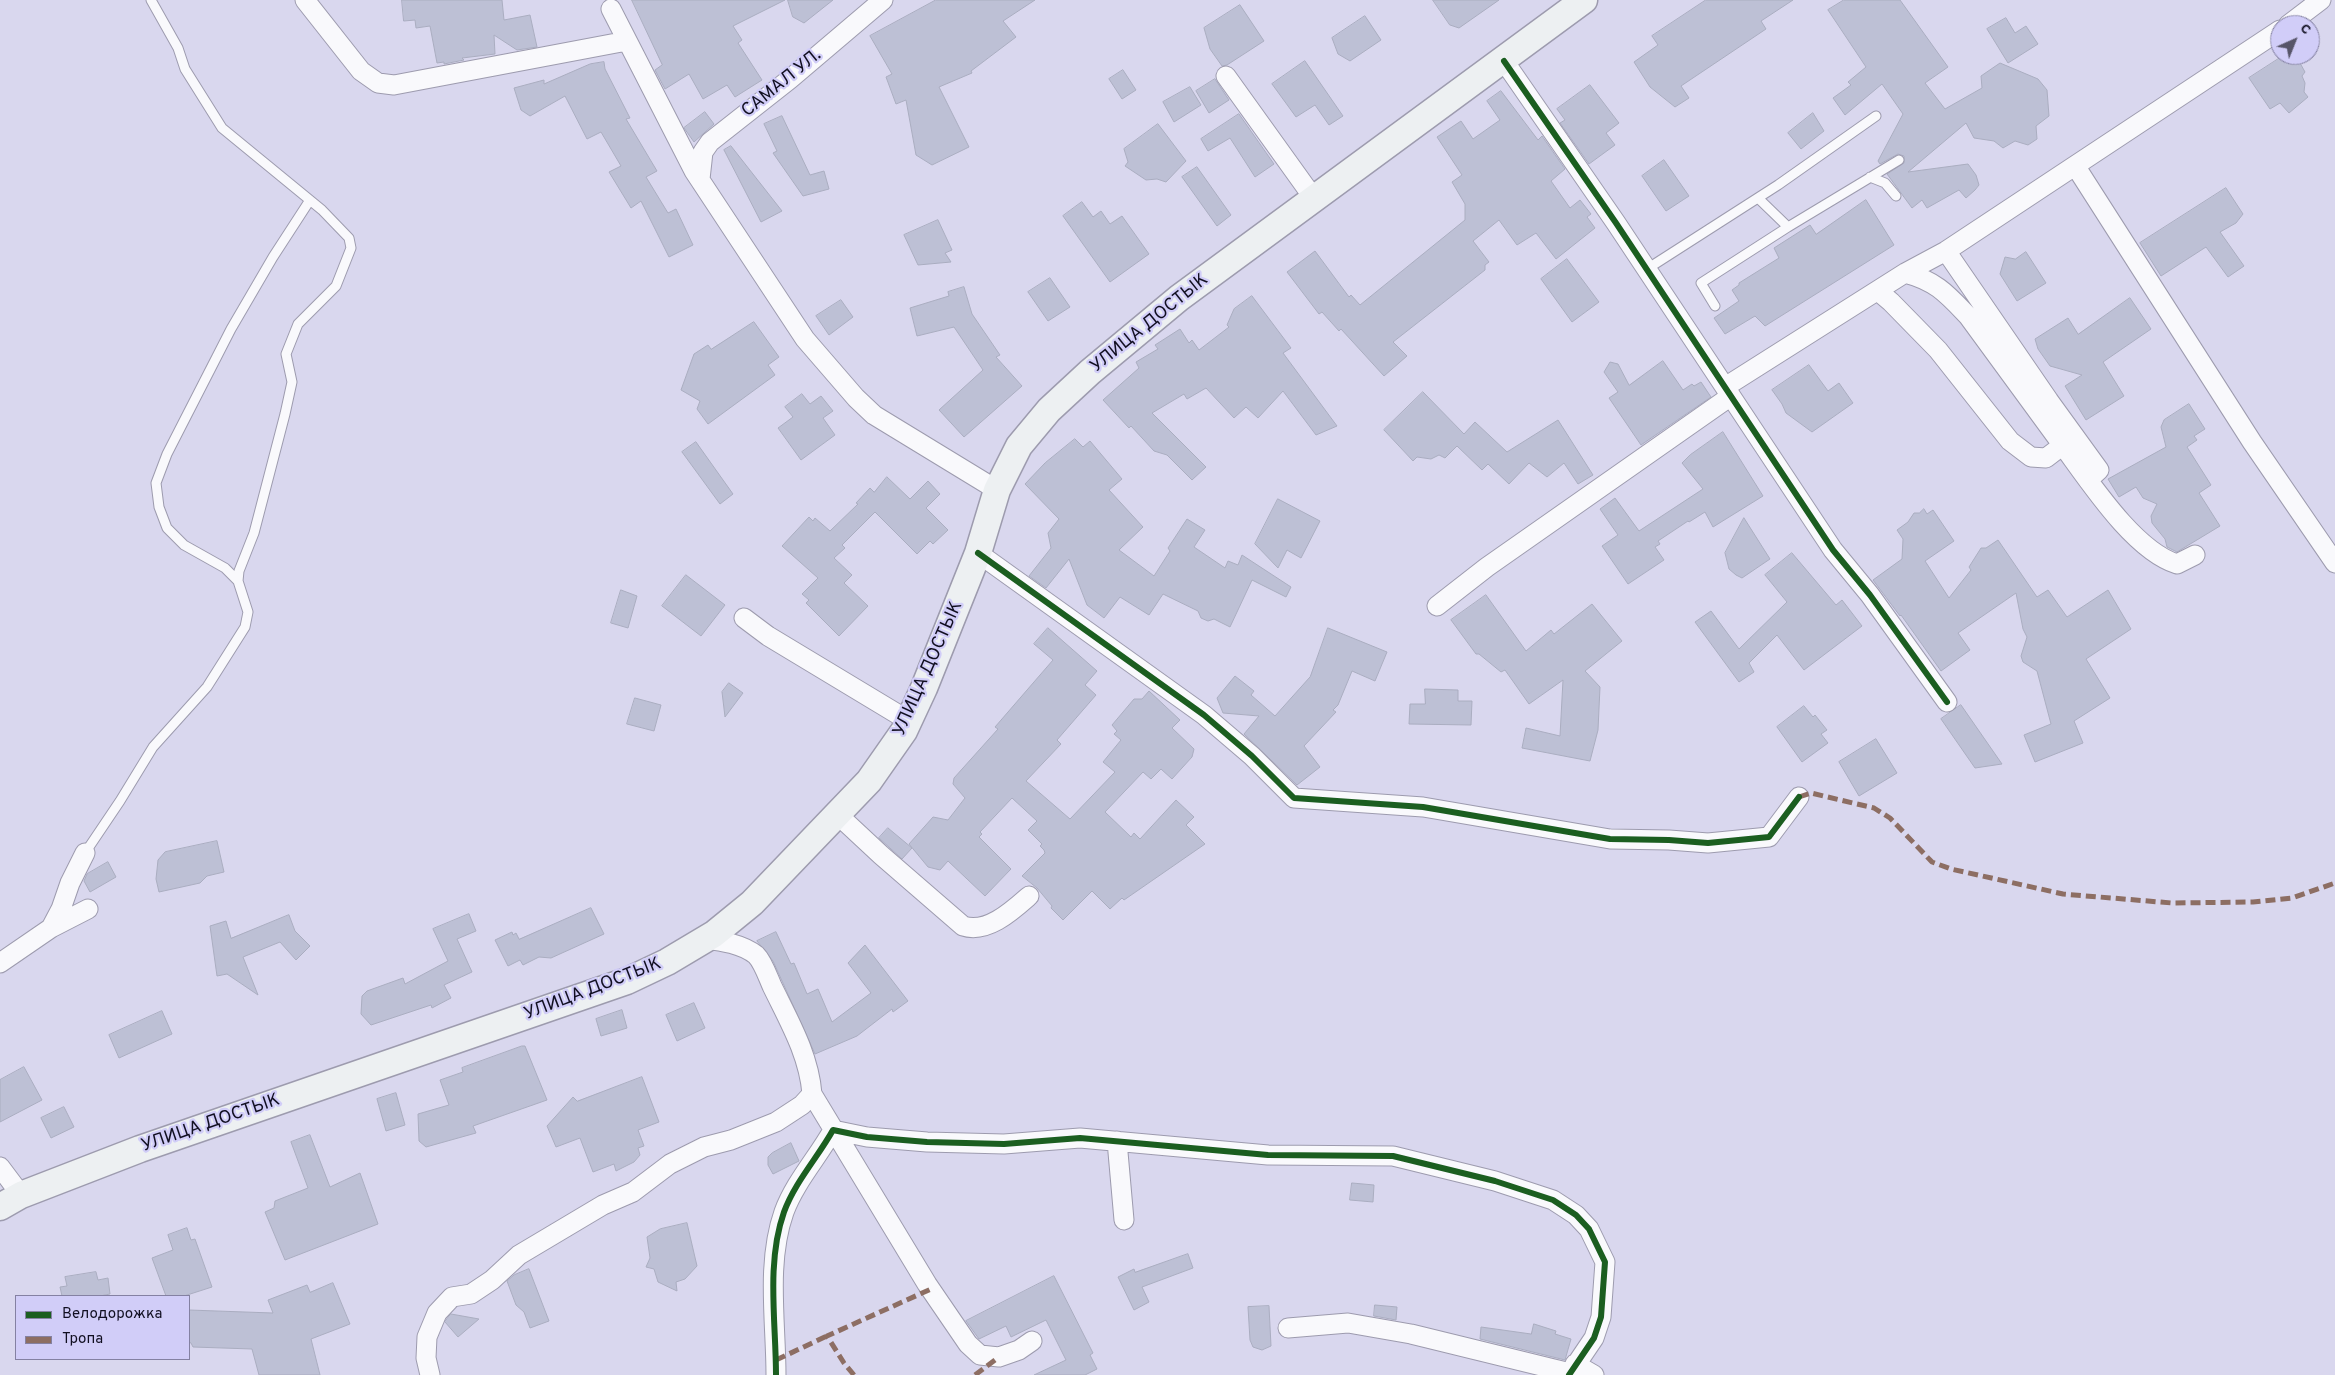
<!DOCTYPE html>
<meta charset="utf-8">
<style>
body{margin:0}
#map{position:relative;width:2335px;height:1375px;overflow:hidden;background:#d9d7ee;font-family:Overpass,sans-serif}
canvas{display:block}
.legend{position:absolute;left:15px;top:1295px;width:175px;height:65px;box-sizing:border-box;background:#d1cdf8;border:1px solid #8481a2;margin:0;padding:6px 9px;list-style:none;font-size:15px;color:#110f21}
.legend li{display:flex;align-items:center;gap:10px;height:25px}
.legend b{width:25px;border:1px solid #8481a2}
.north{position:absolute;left:2270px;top:15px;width:50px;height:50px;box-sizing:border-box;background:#d1cdf8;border:1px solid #8481a2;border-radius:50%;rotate:44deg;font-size:14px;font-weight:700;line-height:20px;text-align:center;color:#110f21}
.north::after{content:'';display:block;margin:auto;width:18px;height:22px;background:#575569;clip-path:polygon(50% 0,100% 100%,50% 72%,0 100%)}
</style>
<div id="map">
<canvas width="2335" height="1375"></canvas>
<ul class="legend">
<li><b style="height:6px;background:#1b5e20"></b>Велодорожка</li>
<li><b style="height:6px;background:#8d6e63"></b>Тропа</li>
</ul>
<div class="north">С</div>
</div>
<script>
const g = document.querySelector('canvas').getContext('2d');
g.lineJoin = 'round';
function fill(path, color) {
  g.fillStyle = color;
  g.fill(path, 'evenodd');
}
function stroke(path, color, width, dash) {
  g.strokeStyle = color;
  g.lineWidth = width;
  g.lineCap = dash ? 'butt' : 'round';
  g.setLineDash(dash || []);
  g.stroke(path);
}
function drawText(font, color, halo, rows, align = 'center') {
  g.font = font + ' Overpass,sans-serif';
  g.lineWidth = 4.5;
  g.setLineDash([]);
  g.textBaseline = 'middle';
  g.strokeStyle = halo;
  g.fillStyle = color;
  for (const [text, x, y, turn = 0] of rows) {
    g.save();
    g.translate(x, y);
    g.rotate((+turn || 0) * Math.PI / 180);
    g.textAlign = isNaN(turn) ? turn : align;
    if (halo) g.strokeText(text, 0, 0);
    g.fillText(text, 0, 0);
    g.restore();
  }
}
const building = new Path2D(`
 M402 0H502L504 20 530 15 537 47 517 50 494 35 495 54 462 58 464 60 444 64V62L437 63 430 26 416 28 415 20 404 21Z
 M632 0H785L733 26 742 40 738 43 762 80 735 97 727 85 703 99 689 74 665 89 655 70 662 65Z
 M788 0H833L804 23 793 17Z
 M936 0H1035L1003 21 1016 37 971 71 972 73 939 87 969 147 932 165 916 155 906 100 896 104 886 77 892 74 870 36Z
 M1433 0H1499L1459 28 1450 25Z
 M1706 0H1793L1761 21 1766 29 1681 86 1689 98 1675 107 1650 87 1634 62 1658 45 1652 36Z
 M1844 0H1900L1948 67 1925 83 1945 109 1982 88 1981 76 2000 63 2038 79 2047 90 2049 116 2036 126 2037 139 2028 145 2015 141 2003 148 1994 141 1974 138 1966 123 1908 172 1968 164 1976 175 1979 185 1975 190 1966 198 1959 190 1927 208 1922 200 1912 208 1887 174 1904 163V156L1898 154 1880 164 1878 161 1903 114 1882 84 1845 115 1833 98 1851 85 1848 82 1866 67 1828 10Z
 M1240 5 1264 41 1227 65 1222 66 1210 49 1204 28Z
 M1365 16 1381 40 1350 61 1338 54 1332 38Z
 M2006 18 2015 33 2026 26 2038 44 2008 63 1987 29Z
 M2283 56 2287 59 2300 63 2305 72 2302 76 2305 83 2304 92 2308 97 2289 113 2280 103 2270 109 2249 78Z
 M1305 61 1343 116 1329 125 1315 105 1296 117 1272 84Z
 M604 62 605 69 630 118 626 119 657 171 646 177 668 213 676 209 693 245 669 257 641 201 631 208 609 172 621 166 601 132 587 139 565 96 530 116 521 110 514 88 544 80V84L590 64Z
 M1123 70 1136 90 1122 99 1109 79Z
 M1215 79 1229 100 1209 113 1196 91Z
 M1590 85 1619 123 1606 133 1615 145 1589 164 1560 123 1565 120 1557 109Z
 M1190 87 1201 105 1174 122 1163 102Z
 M1501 91 1538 140 1542 136 1565 169 1551 181 1570 208 1580 200 1591 214 1587 217 1595 228 1556 259 1536 233 1517 245 1499 220 1473 241 1489 262 1485 265V270L1393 342 1407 356 1384 376 1341 329 1339 331 1322 312 1319 314 1287 272 1315 251 1349 297 1351 295 1360 305 1465 220V204L1452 182 1462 175 1437 137 1461 121 1473 139 1500 120 1487 101Z
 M705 112 714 124 694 142 684 128Z
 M1813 113 1824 131 1801 149 1788 133Z
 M1239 114 1274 164 1255 177 1230 138 1208 151 1201 139Z
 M782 116 810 175 824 171 829 189 803 196 773 153 777 151 764 124Z
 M1158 124 1186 161 1166 182 1157 179 1146 180 1125 166 1128 162 1124 149Z
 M731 146 782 211 761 222 724 150Z
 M1664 160 1689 196 1666 211 1642 176Z
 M1197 167 1231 215 1217 226 1182 177Z
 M2226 188 2243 214 2236 223 2220 232 2244 266 2228 277 2206 247 2161 276 2140 243Z
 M1866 200 1894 245 1765 326 1755 316 1725 334 1714 318 1739 301 1732 290 1739 285V283L1779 258 1774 248 1810 225 1816 234Z
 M1082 202 1093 217 1101 211 1110 224 1122 216 1149 254 1110 282 1063 216Z
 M938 220 952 250 945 253 951 262 918 265 904 235Z
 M2026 252 2046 283 2017 301 2000 274 2005 257 2015 259Z
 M1567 259 1599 302 1572 322 1541 279Z
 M1050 278 1070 307 1048 321 1028 292Z
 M964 287 972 314 1000 355 996 357 1022 386 964 437 939 410 983 370 954 327 917 336 910 308 949 296 948 292Z
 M1252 296 1291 348 1283 353 1337 426 1316 435 1283 391 1258 418 1246 407 1234 418 1206 388 1187 399 1184 394 1152 413 1206 467 1192 480 1167 455 1154 451 1131 426 1129 428 1103 400 1139 368 1136 362 1158 349 1155 345 1180 329 1189 343 1192 340 1199 350 1229 327 1227 325 1234 309Z
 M2130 298 2151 329 2103 362 2124 396 2086 420 2065 386 2082 375 2050 366 2038 349 2035 339 2068 318 2078 334Z
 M841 300 853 317 829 335 816 316Z
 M754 322 779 357 768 365 775 375 708 424 697 409 700 401 681 390 694 354 708 345 711 349Z
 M1663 361 1683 390 1692 384 1694 386 1701 382 1711 397 1641 445 1609 398 1618 392 1604 372 1610 362 1618 364 1629 385Z
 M1809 365 1828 391 1839 383 1853 403 1812 432 1786 413 1782 404 1772 390Z
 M1423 392 1464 434 1475 422 1507 452 1558 420 1593 475 1578 484 1564 463 1547 477 1529 463 1509 484 1488 464 1482 470 1457 446 1445 458 1439 455 1431 459 1417 457 1413 461 1384 430Z
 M802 394 810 404 821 396 833 411 823 418 835 435 801 460 778 428 793 417 785 407Z
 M2189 404 2205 429 2194 436 2197 440 2187 447 2211 485 2199 493 2220 526 2177 552 2167 547 2165 539 2152 523 2151 516 2157 504 2143 498 2136 487 2119 497 2108 479 2166 447 2161 427 2164 420Z
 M1723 432 1763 496 1713 527 1705 512 1689 522 1688 521 1658 541 1660 544 1655 547 1664 560 1628 584 1602 546 1618 535 1600 509 1615 498 1639 531 1703 489 1682 463 1690 455Z
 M1075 439 1083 447 1090 441 1122 479 1109 490 1143 527 1119 550 1154 576 1170 551 1168 548 1187 519 1205 530 1194 547 1225 568 1228 561 1238 565 1242 555 1291 587 1286 597 1252 580 1230 627 1214 619 1208 621 1201 618 1198 611 1163 594 1149 615 1120 597 1104 618 1087 605 1069 559 1046 588 1029 576 1051 548 1048 533 1059 519 1025 484 1045 463Z
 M696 442 733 494 720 504 682 452Z
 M887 477 910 499 928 481 940 494 926 508 948 530 933 544 930 541 917 554 875 512 842 545 845 548 834 558 852 575 844 583 868 606 839 636 806 603 809 600 802 594 818 578 782 546 809 517 813 521 815 518 830 531 858 504 856 503 870 488 874 492Z
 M1278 499 1320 521 1301 558 1287 550 1278 568 1255 544Z
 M1924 509 1927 514 1933 510 1954 541 1925 561 1949 598 1971 570 1969 567 1981 548H1986L1998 540 2037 597 2048 590 2067 617 2108 590 2131 629 2086 659 2110 698 2074 721 2083 743 2035 762 2024 735 2051 724 2037 671 2023 662 2021 656 2027 637 2023 629 2016 593 1958 633 1970 650 1941 671 1901 615 1900 616 1873 580 1902 559 1903 539 1897 530 1908 522 1914 513H1919Z
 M1744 518 1770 559 1742 578 1736 575 1729 569 1725 553Z
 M1792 553 1836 605 1842 600 1862 626 1804 670 1777 635 1749 663 1754 672 1739 682 1695 622 1711 611 1739 649 1787 602 1765 575Z
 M686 575 725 605 701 636 662 606Z
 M621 590 637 596 628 628 611 623Z
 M1486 595 1526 651 1551 630 1554 634 1592 604 1622 641 1585 671 1600 687 1598 730 1590 761 1522 748 1526 728 1560 736 1563 680 1529 704 1505 670 1501 672 1479 654H1476L1451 620Z
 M1048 628 1097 671 1085 685 1096 695 1057 740 1061 744 1026 781 1070 819 1115 772 1103 762 1121 740 1114 734 1117 731 1112 725 1134 699H1142L1149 691 1180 720 1172 728 1194 749 1192 757 1172 779 1161 769 1151 779 1143 772 1105 812 1131 837 1134 833 1140 839 1176 800 1194 817 1186 825 1205 844 1124 900 1122 898 1110 909 1092 891 1063 920 1051 908 1052 906 1037 888 1022 876 1045 853 1044 850 1040 846 1042 844 1028 830 1037 821 1012 798 980 832 982 834 979 837 1011 869 985 896 948 861 940 870 928 867 909 844 933 817 948 820 965 798 953 784 954 778 998 729 995 727 1053 660 1034 644Z
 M1328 628 1387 652 1375 681 1352 671 1338 705 1333 710 1336 712 1304 746 1320 767 1297 785 1244 734 1259 716 1223 713 1217 698 1235 676 1254 691 1251 695 1275 716 1310 677Z
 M729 683 743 693 725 717 722 692Z
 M1425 689 1458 690V701H1472L1471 725 1409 724 1410 704H1425Z
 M635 698 661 705 654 731 627 724Z
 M1961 705 2002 764 1975 768 1941 719Z
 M1804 706 1813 717 1815 715 1827 730 1821 734 1828 743 1802 762 1777 727Z
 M1876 739 1897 773 1859 796 1839 762Z
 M888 828 912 848 902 859 879 838Z
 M217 841 224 872 207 876 200 883 159 892 156 879 158 860 165 852Z
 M108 862 116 877 90 892 84 881 87 874Z
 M591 908 604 934 551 958 539 957 523 965 520 960 508 966 495 940 512 932 513 935 516 933 519 939Z
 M469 914 476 931 457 939 472 972 444 985 451 998 432 1008 431 1005 371 1025 361 1014 362 996 367 991 403 978 405 984 448 961 433 929Z
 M289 915 295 931 310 946 296 960 280 942 243 957 258 995 227 974 217 976 210 926 226 921 231 938Z
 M776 932 791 964 794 963 807 994 818 989 832 1022 871 993 848 963 865 945 908 1001 893 1012 892 1009 857 1036 815 1054 773 961 757 941Z
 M694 1003 705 1028 677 1041 666 1015Z
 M622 1010 627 1028 601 1036 596 1019Z
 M162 1011 172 1034 119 1058 109 1035Z
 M522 1046H525L547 1100 473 1126 476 1133 426 1147 419 1141 418 1114 449 1105 440 1080 463 1072 462 1068Z
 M24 1067 42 1100 0 1122V1080Z
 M642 1077 659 1122 638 1130 644 1146 638 1148 640 1155 634 1162 616 1171 614 1164 593 1172 580 1138 556 1147 547 1126 573 1097 577 1101Z
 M396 1093 405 1125 386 1131 377 1099Z
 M64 1107 74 1127 51 1138 41 1118Z
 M310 1135 330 1187 360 1173 378 1224 285 1260 265 1212 274 1208 275 1201 308 1188 291 1142Z
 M791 1143 799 1161 773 1174 768 1165V1157L772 1153Z
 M1352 1183 1374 1185 1373 1202 1350 1200Z
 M687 1223 697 1266 685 1279 676 1282 677 1291 658 1282 654 1269 646 1267 650 1258 647 1237 660 1229Z
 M187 1228 191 1240 195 1239 212 1287 184 1296H166L152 1258 173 1250 168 1235Z
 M1188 1254 1193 1268 1142 1287 1149 1302 1134 1310 1118 1277 1134 1269 1135 1272Z
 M529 1269 549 1321 530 1328 524 1312 516 1305 507 1281 514 1275Z
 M96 1272 98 1280 108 1278 110 1294 100 1296H62L60 1287 67 1286 65 1277Z
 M1054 1276 1093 1353 1090 1355 1097 1369 1085 1375H1034L1066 1360 1046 1320 1011 1337 1006 1326 979 1339 966 1321Z
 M333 1283 350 1324 311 1339 320 1375H259L252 1349 193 1347 191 1343 189 1342V1310L273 1313 268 1300 307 1285 310 1292Z
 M1375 1305 1397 1307 1396 1320 1374 1316Z
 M1269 1306 1271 1346 1262 1350 1253 1347 1250 1340 1248 1307Z
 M451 1314 479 1319 458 1337 445 1322Z
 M1534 1324 1556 1331 1555 1334 1571 1339 1565 1360 1480 1339 1481 1327 1531 1334Z`);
fill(building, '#bdc0d5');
stroke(building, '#aaadc0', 1);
const lane = new Path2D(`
 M1870 177 1885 183 1896 196
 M1758 198 1788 227 1899 160
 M1647 269 1778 185 1876 116
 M1715 306 1701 283 1788 227
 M238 581 225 568 184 545 167 528 159 507 156 483 167 454 231 329 273 257 310 200
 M85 853 120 801 153 747 207 687 245 627 248 612 238 581 239 571 254 533 285 414 292 382 286 354 298 324 336 286 351 248 349 238 322 210 222 128 185 69 178 48 151 0`);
const street = new Path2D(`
 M305 0 361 71 378 83 394 85 627 41
 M611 9 694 171 805 339 856 398 874 415 997 490
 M2288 25 2321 0
 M1504 61 1616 223 1833 550 1870 595 1947 702
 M1226 76 1315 200
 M2076 167 2252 442 2335 563
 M700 179 703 152 710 142 790 79 883 0
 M1946 251 2049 401 2099 470 2088 480
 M1905 273C1936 281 1947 294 1968 316 1998 357 2028 398 2058 439 2086 476 2132 550 2177 564L2195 555
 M1878 291 1891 302 1938 350 2010 441 2031 457 2046 458 2063 445
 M1725 387 1905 273 1946 251 2280 30
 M978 553 1204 715 1252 756 1294 798 1423 807 1610 839 1669 840 1708 843 1769 837 1799 797
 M1437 606 1487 567 1731 396
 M744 618 768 636 909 721
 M837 814 881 855 963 926C987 934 1012 911 1029 896
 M51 928 88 909
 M0 963 51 928 61 909 70 883 85 853
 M812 1094 927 1284 968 1344 980 1355 999 1357 1019 1350 1032 1341
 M1117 1141 1124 1220
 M0 1167 21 1195
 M1288 1328 1348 1323 1411 1334 1570 1373
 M1575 1364 1594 1375
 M430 1375 426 1358 427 1337 437 1313 452 1297 471 1294 492 1280 519 1255 603 1205 633 1192 670 1164 704 1147 731 1140 776 1122 802 1105 812 1094C809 1055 789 1021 772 986 768 977 763 962 756 955 742 944 722 941 705 939
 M776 1375C776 1322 766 1263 784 1212 795 1182 818 1157 833 1130L867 1137 927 1142 1004 1144 1080 1138 1268 1155 1393 1156 1495 1181 1553 1200 1576 1215 1589 1229 1605 1262 1601 1317 1594 1338 1569 1375`);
const secondary = new Path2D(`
 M0 1207 21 1195 140 1149 627 981 667 962 714 934 752 903 869 781 904 731 924 688 978 553 997 490 1019 446 1049 410 1090 372 1179 298 1584 0`);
stroke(lane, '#9d9bae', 11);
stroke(street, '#9d9bae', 21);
stroke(secondary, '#9d9bae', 29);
stroke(lane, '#f9f9fc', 9);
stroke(street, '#f9f9fc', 19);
stroke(secondary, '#edf0f2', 26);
stroke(new Path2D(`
 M1799 797 1811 793 1874 808 1890 818 1932 862 1951 869 2063 894 2172 903 2253 902 2292 898 2335 883
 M776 1360 827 1336
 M854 1375 844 1363 827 1336 931 1289
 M975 1375 999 1357`), '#8d6e63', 5, [10, 5]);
stroke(new Path2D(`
 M1504 61 1616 223 1833 550 1870 595 1947 702
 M978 553 1204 715 1252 756 1294 798 1423 807 1610 839 1669 840 1708 843 1769 837 1799 797
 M776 1375C776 1322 766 1263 784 1212 795 1182 818 1157 833 1130L867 1137 927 1142 1004 1144 1080 1138 1268 1155 1393 1156 1495 1181 1553 1200 1576 1215 1589 1229 1605 1262 1601 1317 1594 1338 1569 1375`), '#1b5e20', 6);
drawText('18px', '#110f21', '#d1cdf8', [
 ["САМАЛ УЛ.",782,84,-39],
 ["УЛИЦА ДОСТЫК",1150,324,-39],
 ["УЛИЦА ДОСТЫК",929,669,-66],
 ["УЛИЦА ДОСТЫК",593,990,-21],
 ["УЛИЦА ДОСТЫК",211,1124,-19]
]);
</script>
